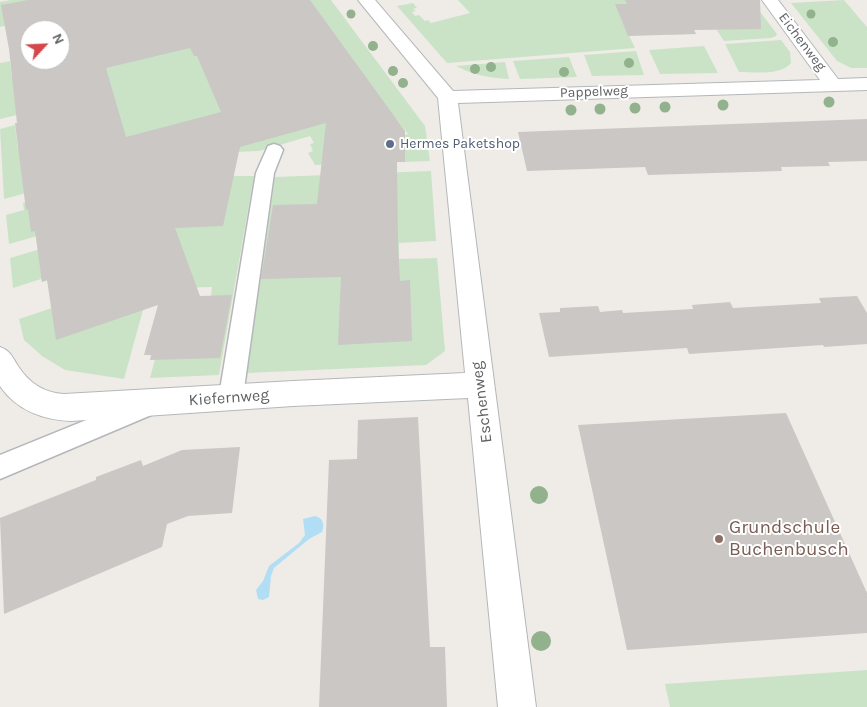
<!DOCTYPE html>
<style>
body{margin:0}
#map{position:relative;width:867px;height:707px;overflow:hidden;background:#efece7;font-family:Karla,sans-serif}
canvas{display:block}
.north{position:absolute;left:20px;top:20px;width:50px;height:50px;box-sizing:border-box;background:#fff;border:1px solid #bfc0c1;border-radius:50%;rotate:65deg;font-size:14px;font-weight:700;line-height:20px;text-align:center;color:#5f6265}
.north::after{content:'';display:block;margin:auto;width:18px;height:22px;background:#d5474b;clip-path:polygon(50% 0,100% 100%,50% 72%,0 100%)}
</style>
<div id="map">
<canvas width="867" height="707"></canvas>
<div class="north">N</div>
</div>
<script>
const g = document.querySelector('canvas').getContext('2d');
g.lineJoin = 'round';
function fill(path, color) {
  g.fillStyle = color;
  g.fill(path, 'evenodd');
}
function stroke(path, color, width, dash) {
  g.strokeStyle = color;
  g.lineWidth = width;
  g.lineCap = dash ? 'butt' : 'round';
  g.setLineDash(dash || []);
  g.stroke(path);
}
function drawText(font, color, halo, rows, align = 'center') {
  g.font = font + ' Karla,sans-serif';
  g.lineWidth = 4;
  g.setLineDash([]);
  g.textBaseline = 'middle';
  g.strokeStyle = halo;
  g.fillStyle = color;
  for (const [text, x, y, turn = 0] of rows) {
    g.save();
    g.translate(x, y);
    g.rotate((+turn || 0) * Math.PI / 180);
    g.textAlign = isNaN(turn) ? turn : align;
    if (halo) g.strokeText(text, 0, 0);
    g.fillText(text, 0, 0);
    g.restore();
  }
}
fill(new Path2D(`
 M11 0H331L425 126 430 161 405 162V147H412V139H405V135L408 134 393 115 340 164 315 165 308 153 313 151 310 144 314 143 310 136 259 151 235 152 230 176H254L219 375 150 378 155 359 211 296 212 287 148 289 93 267 42 282 41 279 13 288 10 258 102 231 119 213 9 244 6 215 24 210 23 203 35 200 34 191 4 199 0 129 15 125 18 149 81 100 0 119V63L10 61 12 77 66 65 90 9 0 27V2Z
 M458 0H751L777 34 776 36 771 38 724 41 716 29 683 10 696 34 654 35 621 19 635 48 447 63 397 6 413 3 417 8 413 9 416 11 412 12 415 16 419 15 425 21 428 20 431 23 470 13Z
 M844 0 867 27V68H851L837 61 791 3Z
 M781 40 790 52 791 63C780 76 754 72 739 72L725 44Z
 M704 46 718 73 660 74 649 50Z
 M636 51 644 75 592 76 584 55Z
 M569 57 577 77 520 79 513 61Z
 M505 62 509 79C489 78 473 75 456 66Z
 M431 171 436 241 399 243V259L437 258 445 351 426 365 247 373 275 177Z
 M52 308 143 310 124 379 65 370 42 356 24 340 19 319Z
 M867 670V707H670L665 684Z`), '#cae3c7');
fill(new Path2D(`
 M315 516C323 518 325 524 322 532L309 539 274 568 271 576 269 597 263 600 258 599 256 590 263 581 269 566 299 543 305 535 303 519Z`), '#b1def5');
fill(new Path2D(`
 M28 0H310L405 131V162H397L398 243 400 281 410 280 412 341 338 345 341 277 261 279 273 205 317 204 326 123 240 147 223 226 175 228 200 296 232 295 220 358 150 360 151 355H144L158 305 56 340 47 280 42 282 35 231 31 232 28 209 26 210 15 123H17L9 49 1 5ZM30 30H60V60H30ZM190 48 194 56H197L221 112 126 137 106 68Z
 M625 0H760L761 29 694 30 696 34 628 36 615 4H627Z
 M867 119V161L828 162 830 166 781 167 782 171 648 175 645 167 527 171 518 132Z
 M857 296 867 313V344L824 347 823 345 689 354 687 348 549 357 539 313 560 312V308L598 306 600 312 622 310 623 313 693 309 692 305 730 302 733 308 821 303 819 298Z
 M786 413 867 593V633L627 650 578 425Z
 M418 417 430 647H445L447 707H319L329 460 357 459 358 420Z
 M240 447 232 513 188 516 167 524 162 547 4 614 0 518 96 480V477L141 460 143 466 182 450Z`), '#cac7c4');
const lane = new Path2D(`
 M274 144 280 146 283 150 274 173 243 396 239 403 231 406 223 403 219 396 256 173 268 146Z
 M148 395 156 399 160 406 156 413 0 479V455Z`);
const street = new Path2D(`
 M358 0H375L453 91 820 80 762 0H778L838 79 867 78V90L458 103 536 707H498L468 398 293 406 71 421C43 420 16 410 0 386V347C11 351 12 357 18 366 29 383 44 393 64 394L293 381 465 373 438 98Z`);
stroke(lane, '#b4b7ba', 3);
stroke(street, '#b4b7ba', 2);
fill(lane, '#fff');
fill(street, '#fff');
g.fillStyle = '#91b28c';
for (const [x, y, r] of [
 [351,14,4.5],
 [811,14,4.5],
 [833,42,5],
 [373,46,5],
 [629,63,5],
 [491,67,5],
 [475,69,5],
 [393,71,5],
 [564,72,5],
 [403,83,5],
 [829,102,5.5],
 [723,105,5.5],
 [665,107,5.5],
 [635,108,5.5],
 [600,109,5.5],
 [571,110,5.5],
 [539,495,9],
 [541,641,10]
]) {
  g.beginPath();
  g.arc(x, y, r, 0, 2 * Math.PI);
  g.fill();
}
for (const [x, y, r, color] of [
 [390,144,5,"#5c6f8a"],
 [719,539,5,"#8d6e63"]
]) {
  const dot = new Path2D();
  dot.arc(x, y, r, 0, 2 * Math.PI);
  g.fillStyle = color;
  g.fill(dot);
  stroke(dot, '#fff', 2);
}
drawText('14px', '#5f6265', '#fff', [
 ["Eichenweg",802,42,53],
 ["Pappelweg",594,92,-2]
]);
drawText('14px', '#4e5e75', '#fff', [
 ["Hermes Paketshop",400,144]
], 'left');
drawText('16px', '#5f6265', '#fff', [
 ["Kiefernweg",229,398,-4],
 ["Eschenweg",482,402,-97]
]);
drawText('19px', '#785e54', '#fff', [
 ["Grundschule",729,528],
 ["Buchenbusch",729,550]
], 'left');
</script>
